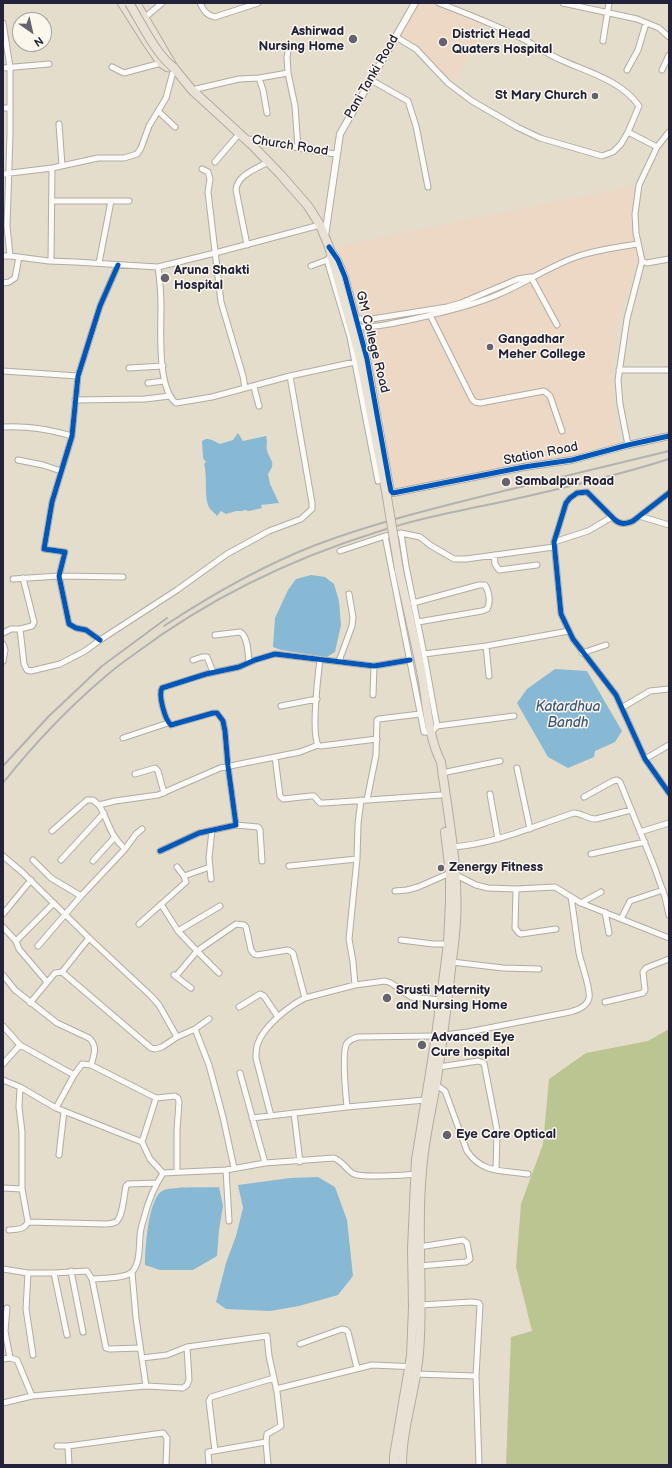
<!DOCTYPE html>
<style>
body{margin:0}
#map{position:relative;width:672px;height:1468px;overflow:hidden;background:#e4ddcc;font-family:"Balsamiq Sans",sans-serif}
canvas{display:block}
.frame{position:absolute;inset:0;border:4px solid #22223b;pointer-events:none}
.north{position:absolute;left:12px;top:12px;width:40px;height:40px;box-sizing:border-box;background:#fbf7ec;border:1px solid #a4a2a5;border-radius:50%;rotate:146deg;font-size:11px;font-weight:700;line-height:16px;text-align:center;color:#22223b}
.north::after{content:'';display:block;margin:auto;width:14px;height:18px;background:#66636e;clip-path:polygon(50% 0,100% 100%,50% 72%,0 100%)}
</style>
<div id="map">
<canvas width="672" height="1468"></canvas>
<div class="frame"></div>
<div class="north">N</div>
</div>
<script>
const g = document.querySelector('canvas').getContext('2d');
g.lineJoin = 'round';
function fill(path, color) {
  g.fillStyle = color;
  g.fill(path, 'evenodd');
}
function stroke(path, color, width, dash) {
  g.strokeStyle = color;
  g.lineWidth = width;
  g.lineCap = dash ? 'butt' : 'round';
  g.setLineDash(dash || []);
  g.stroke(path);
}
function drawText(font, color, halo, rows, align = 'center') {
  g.font = font + ' "Balsamiq Sans",sans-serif';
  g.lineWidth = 3;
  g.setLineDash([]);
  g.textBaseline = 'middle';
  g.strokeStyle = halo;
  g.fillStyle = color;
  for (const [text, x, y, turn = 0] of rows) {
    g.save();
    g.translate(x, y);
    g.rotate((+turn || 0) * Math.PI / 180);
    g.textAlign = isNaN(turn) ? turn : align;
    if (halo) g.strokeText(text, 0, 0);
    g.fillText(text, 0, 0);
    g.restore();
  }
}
fill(new Path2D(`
 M417 3H433L486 25 473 50 453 83 399 36Z
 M636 185 633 214 634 237 639 261 629 284 618 320 611 379 617 431 622 444 573 457 510 467 392 491 393 483 373 374 348 285 338 246Z`), '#ecd8c5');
fill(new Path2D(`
 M669 1029V1465H506L511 1337 532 1331 516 1267 521 1204 543 1144 549 1079 586 1053 648 1041Z`), '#bac592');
fill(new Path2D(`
 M238 433 243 441 266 436C268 441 266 445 267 450 270 462 277 461 268 474L270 484 279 503 261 505 262 508 249 511 244 510 243 511H236L226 514 221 511 217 516C215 513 212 511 210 509 203 497 208 477 204 464L206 462 203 458 202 441C208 436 214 441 220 444L233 440Z
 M311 575 325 577 334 584 339 601 341 625 335 652 327 657 281 650 273 647 275 618 288 590 296 579Z
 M555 669 587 671 622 731 615 742 595 751 594 757 568 768 548 757 517 703 527 689Z
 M318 1177 335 1187 347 1220 353 1276 338 1295 299 1306 270 1311 226 1309 216 1302 226 1263 236 1236 243 1208 238 1185 290 1178Z
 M219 1187 223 1206 219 1230 217 1256 193 1270H160L145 1265C145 1250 148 1195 164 1190 178 1186 204 1188 219 1187Z`), '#88b9d4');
const minor = new Path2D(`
 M200 3C204 11 206 15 215 17L258 3
 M439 3C465 13 491 23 515 35 531 42 545 53 561 60 588 72 622 81 639 106L628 132
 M563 3 637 19 659 28 669 37
 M143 19 162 3
 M3 23 10 67V135L7 226 10 256
 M396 37 416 49 448 83 472 101 517 127 540 138 602 156 613 152 621 144 628 132 657 147
 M603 41 609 3
 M112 67 124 73 161 63
 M3 68 49 64
 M627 70 638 50 646 23
 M662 70 669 55
 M288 73 287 57 289 46
 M259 78 263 90 267 113
 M371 80 408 101 416 126 428 187
 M192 90 239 79 259 78 288 73 295 106 298 148
 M3 108H10
 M158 111 175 127
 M59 124 62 166
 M246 139 262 140 308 150 336 154
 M215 162 239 134
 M202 169 208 172 210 179 208 192 221 302 243 376 245 388
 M3 174 52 168 98 158H124L137 154 141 148 149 126 166 98 174 68
 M53 201H129
 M247 245 236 190C237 175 256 169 268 162
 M3 256H10L49 261 75 262 158 267 215 253 320 225
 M331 256 327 260 350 337 378 481
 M51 261 52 168
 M642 261 647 263 669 259
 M99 263 111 201
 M311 266 327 260
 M158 267C160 281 161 294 161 307 161 330 157 388 176 403L212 397 290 376 355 362
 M531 277 557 325
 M3 283 9 282 15 278 19 257
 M430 315 472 399 475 402 480 403 544 391 550 396 562 431
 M356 319H372L447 307 461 303 518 279 530 277
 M359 327C382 327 404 321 427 316 451 310 474 305 497 295 524 284 548 267 576 257 595 250 618 247 638 244
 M129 368 163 366
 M619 370H669
 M3 371 78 376
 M148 383 164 381
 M254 387 259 406
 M75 400 145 399 170 396
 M3 427C29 426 47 429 72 436
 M628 445 620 404 618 380 627 319 642 261 636 233 635 214 639 185 657 147 669 132
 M18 460 43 465 61 471
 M669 493 633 521C626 524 621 525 615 520L587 492 577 493 570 498 566 503 554 542 561 614 573 639 616 695 645 759 669 793
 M639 516 669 525
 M401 533 406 566 424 654 437 726 432 732H424L385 536Z
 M401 533 420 537 430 545 454 559H466L554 547
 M554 542 588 531 612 517
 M340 551 385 536
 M494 555 495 564 499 570 537 565
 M13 579 59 576 123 577
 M413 603 479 585H485C489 591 491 603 487 609L482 611 418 622
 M20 629 32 626 34 622 23 578
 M3 633 11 629H20L24 664 27 670 31 671 60 664 85 651 100 640 177 590 227 554 269 531 301 519 312 509V503L290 376
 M215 635 240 632C248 636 248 653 249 662
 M100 640 86 630 76 628 69 624 59 576 65 552 44 549 52 502 72 436 78 376 100 306 118 265
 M3 644 5 650 3 661
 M486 646 489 676
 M582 653 606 645
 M424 654 486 646 569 631
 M320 659C318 676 311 732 318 745L321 746 377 739
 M193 660 202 657H207L213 672
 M339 661 352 626 353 617 349 594
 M373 695 374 666
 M281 706 317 699
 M623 707 650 691 669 689
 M437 726 514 716
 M123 738 168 723
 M275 757 280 796 283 799 311 796H314L320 803H324L441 795
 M645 759 669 745
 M517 768 530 829
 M442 773 500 761
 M135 774 155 768 158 771 164 793
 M490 794 498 839
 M584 797 613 781 617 780 620 782 654 866 665 897 669 915
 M367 800 376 755 377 720 379 719 420 714
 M236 825 258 827 260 830 262 861
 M52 831 87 800H93L99 805 115 801 158 795 220 768 300 752 318 745
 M640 832 669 823
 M452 847C495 844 534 826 574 813 582 813 587 819 596 819L631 810
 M125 849 136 834 142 829
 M160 851 199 833 236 825 228 766 225 731 223 721 217 713H213L171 725C165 720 158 695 162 688L206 674 239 667 255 660 275 654 374 666 410 660
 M591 854 645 842
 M3 856 22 872 89 938 151 996 159 1005 177 1037
 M33 860 51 878 81 896
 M61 860 104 813
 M93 861 114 838
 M289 866 357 859
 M184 876 210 867
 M211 879 209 858 212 830
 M516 889 515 928 519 933 521 934 556 929
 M395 891 407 890 418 887 450 873 456 875 476 885 488 888 516 889 555 887 581 903 669 938
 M581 903 601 892
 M161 904 178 931 197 951 219 973
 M605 912 609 933
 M3 914 31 880
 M621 919 630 901 663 890
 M139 924 186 882 184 876 177 867
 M3 927 16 941 19 949 47 982
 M178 931 220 906
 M401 940 433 944H448
 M16 941 54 903
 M38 946 81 896 125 849C108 833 110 823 99 805
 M452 962 503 968 539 969
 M62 972 89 938
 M3 975 15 990 57 1023 89 1038C98 1046 94 1055 91 1065
 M174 975 191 988
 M176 976 197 951 236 924 244 925 246 927 251 950 254 954 257 955 288 950 293 953 305 998C289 1006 264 1026 258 1043 256 1048 256 1053 256 1058L271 1116
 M355 985 353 962 349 939 357 859 358 824 361 800
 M305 998 355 985 385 981 391 983 411 997 440 1000
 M605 1002 643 993 645 990 643 972 646 968 669 959
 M30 1003 55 973 62 972 151 1048 155 1049 162 1047 177 1037 195 1029 209 1019
 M239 1007 260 994 264 996 278 1017
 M3 1026 20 1045 74 1075
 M195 1029 209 1065 223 1117 234 1168
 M444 1035 468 1032 570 1012C577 1010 587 1007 589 998 591 989 581 963 579 953 576 934 574 915 571 897
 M3 1064 20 1045
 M439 1067 478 1061 484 1063 497 1130 496 1170
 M240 1073 265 1163
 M3 1080 20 1087 56 1108 142 1142
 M436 1085 445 1091 467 1151C482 1174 504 1170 528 1174
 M20 1087 19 1107 22 1132V1189L28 1222
 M156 1098 142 1142 150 1159 163 1173 226 1170 265 1163 334 1158C344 1162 346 1170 354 1174 362 1178 406 1175 417 1174
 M347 1107C346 1095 341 1052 347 1043 350 1040 354 1038 358 1037L436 1036
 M56 1108 74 1075 82 1064 91 1065 156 1098 175 1096 178 1098 179 1102 177 1130V1172
 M294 1113 300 1162
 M252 1118 347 1107 425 1100
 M59 1155 64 1111
 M226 1170 229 1221
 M3 1188 22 1189
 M9 1230C18 1229 24 1230 28 1222L106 1224C109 1224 114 1223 116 1222 123 1217 124 1194 126 1186L128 1184 157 1183
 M419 1247 463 1240 467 1243 470 1259 466 1262 420 1266
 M3 1269 28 1273H54L87 1271 92 1279C102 1278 125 1279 132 1272 140 1264 139 1248 140 1237 140 1231 142 1224 144 1218 148 1202 154 1187 163 1173
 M71 1271 83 1332
 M132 1272 136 1318 146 1386
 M28 1273 26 1309 33 1355
 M54 1273 67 1335
 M92 1279 106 1348 109 1349 140 1348
 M420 1305 472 1302 479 1303 480 1305 476 1376 479 1465
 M7 1308 5 1331 10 1358
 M300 1344 342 1329 346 1330 348 1332 357 1368
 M142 1358 167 1355 187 1347 267 1336 269 1356 277 1392 281 1426 267 1434 266 1442 268 1465
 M3 1359 10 1358 17 1360 32 1396
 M415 1374 476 1376
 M276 1389 372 1365 418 1367
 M3 1403 32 1396 146 1386 183 1388 187 1385 189 1380 187 1347
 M57 1446H68L163 1433 167 1438 166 1465
 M68 1446 69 1465
 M215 1451 209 1401 211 1397 274 1378
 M209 1465 208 1452 266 1442`);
const tertiary = new Path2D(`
 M325 236 340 134 415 3
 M331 250 338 260 345 277 367 359 389 481 391 491 393 493 524 467 572 460 628 445 669 436`);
const primary = new Path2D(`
 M122 3 148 44 161 63 167 67 174 68
 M136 3 174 68 192 90 253 146 280 174 308 206 320 225 329 247 360 358 386 491
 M399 570C407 607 416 644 423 681 427 707 429 739 441 762 448 815 459 868 456 921 455 940 452 959 450 978 446 1013 442 1048 436 1084 431 1113 424 1141 422 1171 416 1232 424 1292 419 1353 416 1390 402 1427 402 1465
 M394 1465V1456L411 1356 413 1307 412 1249 416 1160 436 1036 448 944 450 901V873L445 832`);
stroke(minor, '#b0aca3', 7);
stroke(tertiary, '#b0aca3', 8);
stroke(primary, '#b0aca3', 10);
stroke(minor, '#fbfaf7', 5);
stroke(tertiary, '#fbfaf7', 6);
stroke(primary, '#eae1d5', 8);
stroke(new Path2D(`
 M164 626C211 595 260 567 313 546 379 521 447 505 516 488 567 476 618 463 669 451
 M3 766 48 717 102 666 167 618
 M3 783C34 744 68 708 106 676 115 668 126 660 136 653 208 599 291 559 377 532 419 518 463 510 506 501 560 489 616 476 669 459`), '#b3b2b2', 2);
const primaryBridge = new Path2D(`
 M129 3C142 24 155 53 174 68
 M386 491 399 570`);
stroke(primaryBridge, '#b0aca3', 10, []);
stroke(primaryBridge, '#eae1d5', 8);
stroke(new Path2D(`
 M329 247 338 260 345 277 367 359 389 481 391 491 393 493 524 467 572 460 628 445 669 436
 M669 493 633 521C626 524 621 525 615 520L587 492 577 493 570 498 566 503 554 542 561 614 573 639 616 695 645 759 669 793
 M100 640 86 630 76 628 69 624 59 576 65 552 44 549 52 502 72 436 78 376 100 306 118 265
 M160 851 199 833 236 825 228 766 225 731 223 721 217 713H213L171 725C165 720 158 695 162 688L206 674 239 667 255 660 275 654 374 666 410 660`), '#0057b8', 5);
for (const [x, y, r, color] of [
 [353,39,5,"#66636e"],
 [443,42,5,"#66636e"],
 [595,96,4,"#66636e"],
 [165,278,5,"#66636e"],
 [490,347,4,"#66636e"],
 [506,482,5,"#66636e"],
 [441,868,4,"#66636e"],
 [387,998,5,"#66636e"],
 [422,1045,5,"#66636e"],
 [447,1135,5,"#66636e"]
]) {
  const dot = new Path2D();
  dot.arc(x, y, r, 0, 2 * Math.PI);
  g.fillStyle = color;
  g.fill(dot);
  stroke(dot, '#fbf7ec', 1.5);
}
drawText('bold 13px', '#22223b', '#fbf7ec', [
 ["Ashirwad",344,32,"right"],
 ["Nursing Home",344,47,"right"],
 ["District Head",452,35],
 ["Quaters Hospital",452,50],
 ["St Mary Church",587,96,"right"],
 ["Aruna Shakti",174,271],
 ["Hospital",174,286],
 ["Gangadhar",498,340],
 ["Meher College",498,355],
 ["Sambalpur Road",515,482],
 ["Zenergy Fitness",449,868],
 ["Srusti Maternity",396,991],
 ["and Nursing Home",396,1006],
 ["Advanced Eye",431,1038],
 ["Cure hospital",431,1053],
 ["Eye Care Optical",456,1135]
], 'left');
drawText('13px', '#22223b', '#fbf7ec', [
 ["Pani Tanki Road",372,77,-60],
 ["Church Road",290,146,9],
 ["GM College Road",372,342,76],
 ["Station Road",541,454,-11]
]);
drawText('italic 14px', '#3b587a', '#fbf7ec', [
 ["Katardhua",568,707],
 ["Bandh",568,723]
]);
</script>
